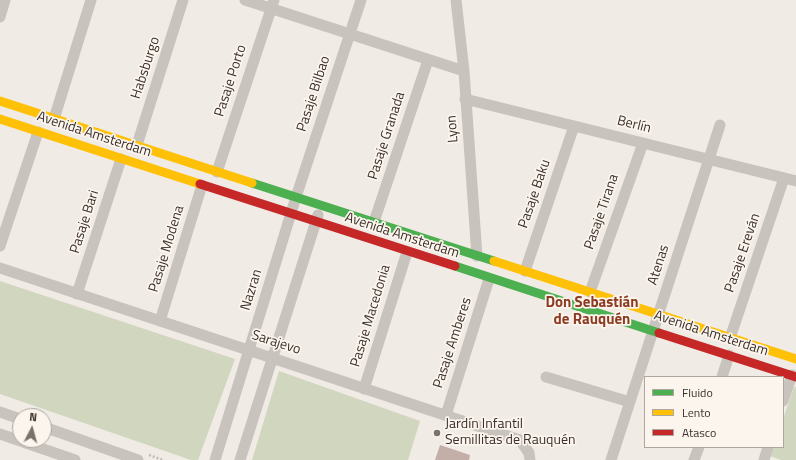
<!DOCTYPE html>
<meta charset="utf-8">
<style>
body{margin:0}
#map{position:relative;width:796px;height:460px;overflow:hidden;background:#f0ebe5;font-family:"Titillium Web",sans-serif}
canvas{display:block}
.legend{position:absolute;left:644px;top:376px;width:140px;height:72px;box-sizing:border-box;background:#fbf5ee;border:1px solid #aea6a0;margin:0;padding:5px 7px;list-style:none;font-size:12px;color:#3b302b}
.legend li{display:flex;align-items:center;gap:8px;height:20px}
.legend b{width:20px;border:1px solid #aea6a0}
.north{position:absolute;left:12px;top:408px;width:40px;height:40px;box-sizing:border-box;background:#fbf5ee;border:1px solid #aea6a0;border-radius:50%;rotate:6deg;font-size:11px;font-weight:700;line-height:16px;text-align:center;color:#3b302b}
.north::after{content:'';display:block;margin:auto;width:14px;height:18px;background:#7a716c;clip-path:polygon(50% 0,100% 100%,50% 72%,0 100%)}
</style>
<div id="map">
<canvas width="796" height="460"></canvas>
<ul class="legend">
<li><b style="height:5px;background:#4caf50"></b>Fluido</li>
<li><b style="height:5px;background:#ffc107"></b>Lento</li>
<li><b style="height:5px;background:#c62828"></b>Atasco</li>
</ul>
<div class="north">N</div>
</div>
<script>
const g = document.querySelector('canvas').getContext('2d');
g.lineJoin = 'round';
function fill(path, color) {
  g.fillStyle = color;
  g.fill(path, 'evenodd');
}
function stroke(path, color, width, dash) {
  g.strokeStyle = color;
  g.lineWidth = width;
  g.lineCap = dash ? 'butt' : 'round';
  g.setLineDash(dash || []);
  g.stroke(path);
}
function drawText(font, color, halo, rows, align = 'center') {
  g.font = font + ' "Titillium Web",sans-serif';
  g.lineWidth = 3.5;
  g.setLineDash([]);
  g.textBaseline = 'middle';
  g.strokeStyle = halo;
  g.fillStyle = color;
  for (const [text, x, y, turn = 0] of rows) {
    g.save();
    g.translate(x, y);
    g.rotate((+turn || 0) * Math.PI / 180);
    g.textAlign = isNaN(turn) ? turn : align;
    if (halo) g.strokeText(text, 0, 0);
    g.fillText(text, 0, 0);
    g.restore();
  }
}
fill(new Path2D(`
 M0 281 235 359 198 460H191L0 394Z
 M279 371 420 421 408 460H252Z
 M794 387H796V460H781L770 456 773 447H783V419Z`), '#d1d6bf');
fill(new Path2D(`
 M440 445 470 455 469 460H435Z`), '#c3afa7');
stroke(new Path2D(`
 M29 412 40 415
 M149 455 163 460`), '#c2bbb6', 2.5, [2, 2]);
stroke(new Path2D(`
 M245 0 464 71
 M456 0 464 71 477 256
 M0 17 5 0
 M465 99 796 181
 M54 119 91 0
 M137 145 183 0
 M217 172 274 0
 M374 222 428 60
 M0 246 38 132
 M0 268 520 440 529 453 530 460
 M525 271 574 126
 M590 292 643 143
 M77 294 121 159
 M160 321 202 185
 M730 338 784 178
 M546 377 630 402
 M722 377 729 355
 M364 389 407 252
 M783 401 792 375
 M0 412 20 419
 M446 415 489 279
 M44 427 138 460
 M0 434 75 460
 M215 460 296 197 361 0
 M240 460 318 215
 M611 460 720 125
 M694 460 699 447
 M764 460 768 447`), '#c9c3be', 11);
stroke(new Path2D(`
 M252 183 494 261
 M455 266 659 333`), '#4caf50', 9);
stroke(new Path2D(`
 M0 101 252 183
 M0 119 200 184
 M494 261 796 359`), '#ffc107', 9);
stroke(new Path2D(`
 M200 184 455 266
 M659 333 796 377`), '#c62828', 9);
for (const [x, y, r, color] of [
 [437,433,4,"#7a716c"]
]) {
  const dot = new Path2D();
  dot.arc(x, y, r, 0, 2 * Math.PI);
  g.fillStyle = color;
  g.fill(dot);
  stroke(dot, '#fbf5ee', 1.5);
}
drawText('14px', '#3b302b', '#fbf5ee', [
 ["Habsburgo",146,68,-72],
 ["Pasaje Porto",231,81,-72],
 ["Pasaje Bilbao",314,94,-72],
 ["Berlín",634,125,14],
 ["Lyon",453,129,-94],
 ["Avenida Amsterdam",94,135,18],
 ["Pasaje Granada",387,136,-72],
 ["Pasaje Baku",535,194,-71],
 ["Pasaje Tirana",602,212,-71],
 ["Pasaje Bari",85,222,-72],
 ["Avenida Amsterdam",402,236,18],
 ["Pasaje Modena",167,249,-73],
 ["Pasaje Ereván",743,253,-71],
 ["Atenas",659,265,-72],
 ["Nazran",252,290,-73],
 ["Pasaje Macedonia",371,316,-73],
 ["Avenida Amsterdam",711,334,18],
 ["Sarajevo",276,343,18],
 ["Pasaje Amberes",453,343,-72]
]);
drawText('14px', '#3b302b', '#fbf5ee', [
 ["Jardín Infantil",445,425],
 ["Semillitas de Rauquén",445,441]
], 'left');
drawText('bold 15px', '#8c3b22', '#fbf5ee', [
 ["Don Sebastián",592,303],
 ["de Rauquén",592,320]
]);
</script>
